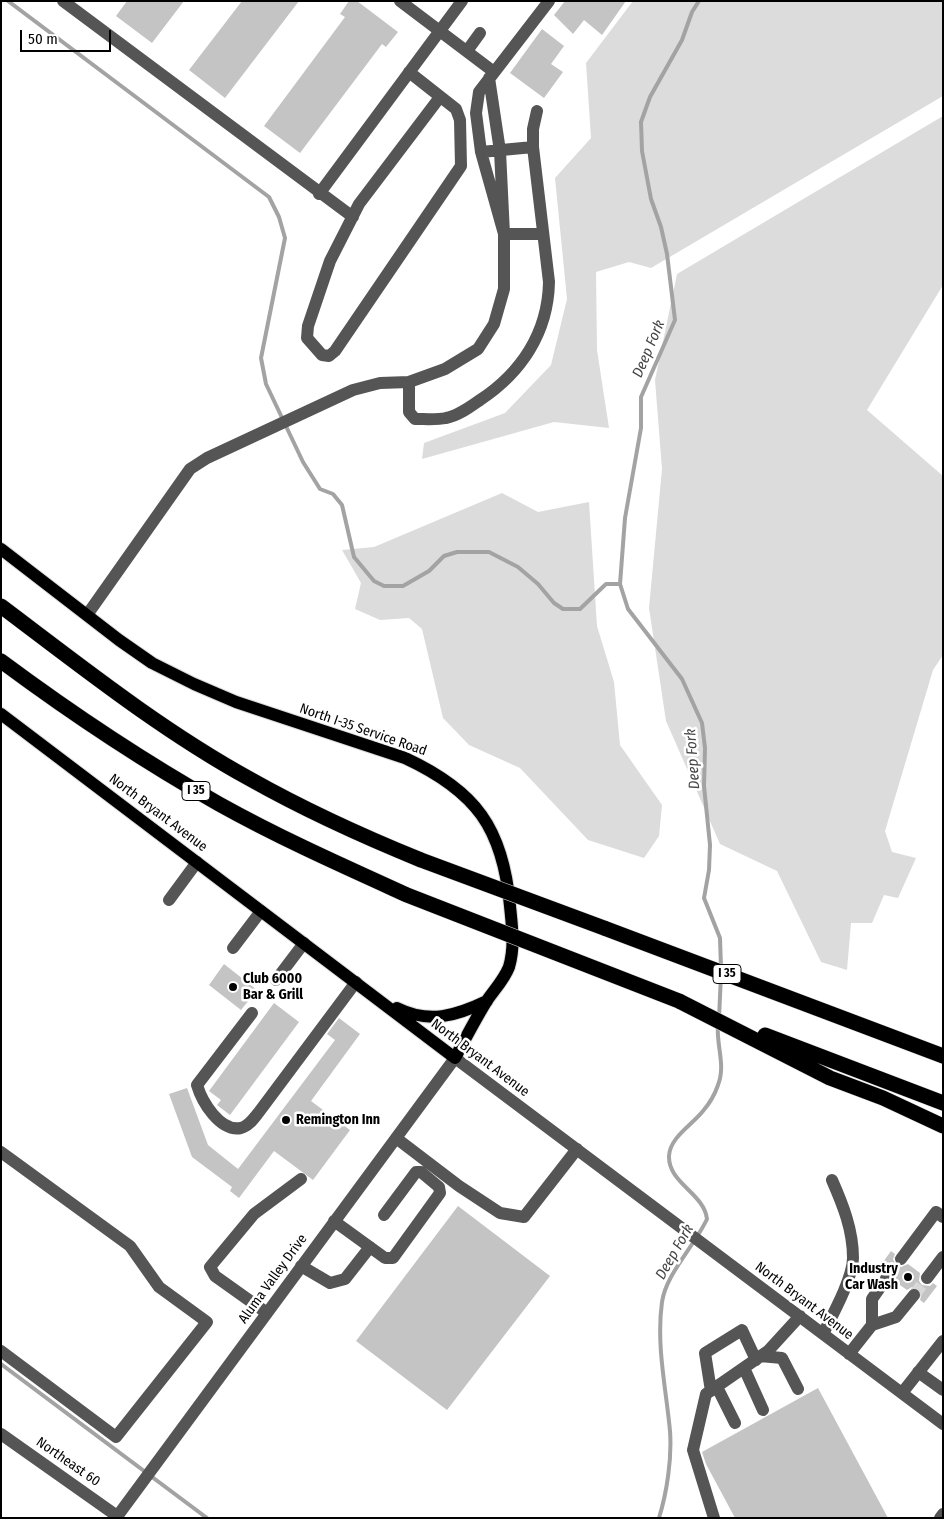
<!DOCTYPE html>
<style>
body{margin:0}
#map{position:relative;width:944px;height:1519px;overflow:hidden;background:#fff;font-family:"Fira Sans Condensed",sans-serif}
canvas{display:block}
.frame{position:absolute;inset:0;border:2px solid #000;pointer-events:none}
.scale{position:absolute;left:20px;top:30px;width:91px;height:22px;box-sizing:border-box;border:2px solid #000;border-top:0;padding-left:6px;font-size:15px;line-height:18px;white-space:nowrap;color:#000;-webkit-text-stroke:4px #fff;paint-order:stroke}
</style>
<div id="map">
<canvas width="944" height="1519"></canvas>
<div class="frame"></div>
<div class="scale">50 m</div>
</div>
<script>
const g = document.querySelector('canvas').getContext('2d');
g.lineJoin = 'round';
function fill(path, color) {
  g.fillStyle = color;
  g.fill(path, 'evenodd');
}
function stroke(path, color, width, dash) {
  g.strokeStyle = color;
  g.lineWidth = width;
  g.lineCap = dash ? 'butt' : 'round';
  g.setLineDash(dash || []);
  g.stroke(path);
}
function drawText(font, color, halo, rows, align = 'center') {
  g.font = font + ' "Fira Sans Condensed",sans-serif';
  g.lineWidth = 5;
  g.setLineDash([]);
  g.textBaseline = 'middle';
  g.strokeStyle = halo;
  g.fillStyle = color;
  for (const [text, x, y, turn = 0] of rows) {
    g.save();
    g.translate(x, y);
    g.rotate((+turn || 0) * Math.PI / 180);
    g.textAlign = isNaN(turn) ? turn : align;
    if (halo) g.strokeText(text, 0, 0);
    g.fillText(text, 0, 0);
    g.restore();
  }
}
fill(new Path2D(`
 M633 1H943V96L651 268 629 262 596 272 597 350 609 428 554 422 422 459 424 443 505 413 551 365 567 299 555 178 591 138 586 63Z
 M943 116V285L867 410 943 476V655L933 670 885 831 892 852 916 858 898 898 884 895 872 923H851L847 970 821 962 777 871 720 844 666 721 649 608 662 469 655 380 677 274Z
 M502 493 538 512 589 502 597 626 614 682 620 745 662 805 659 836 644 858 588 840 520 768 469 745 443 718 422 629 409 618 380 620 355 609 361 583 342 550 374 547Z`), '#dcdcdc');
stroke(new Path2D(`
 M8 1 269 197 279 217 285 238 261 358 266 384 303 462 320 489 333 494 342 505 354 557 374 581 384 586H403L429 571 444 556 457 552H489L518 567 538 584 554 603 563 609H580L606 584H620
 M699 1 692 12 682 40 650 97 641 122 642 151 651 199 661 227 667 254 675 320 641 397V428L625 518 620 584 628 609 682 679 702 723 705 748 704 786 710 845 709 870 704 898 720 938 721 968
 M719 1018 721 975
 M1 1364 207 1518
 M659 1518C667 1492 672 1458 670 1431 666 1388 656 1345 662 1302 666 1274 695 1245 707 1219 704 1193 668 1183 669 1156 670 1137 692 1125 703 1111 709 1104 715 1094 718 1085 726 1065 716 1045 718 1025`), '#a3a3a3', 4);
fill(new Path2D(`
 M127 1H184L152 43 116 16Z
 M242 1H299L225 98 189 70Z
 M349 1H357L398 32 386 47 382 44 300 153 264 126 345 17 340 14Z
 M565 1H626L602 35 584 20 573 34 554 15Z
 M542 29 564 46 551 64 563 72 544 98 510 73Z
 M224 964 257 990 241 1010 209 985Z
 M274 1003 299 1022 230 1115 217 1105 221 1100 209 1091Z
 M339 1018 360 1034 311 1101 350 1130 313 1180 274 1151 239 1198 230 1191 232 1187 192 1157 169 1094 187 1088 208 1145 238 1169 335 1040 327 1034Z
 M458 1206 550 1276 447 1410 356 1341Z
 M891 1251 895 1254 893 1259 896 1265 901 1267 908 1264 920 1273 919 1281 922 1285 930 1286 933 1283 937 1286 924 1303 920 1300 922 1293 919 1288 912 1287 907 1290 894 1281 896 1276 893 1270 888 1268 881 1271 878 1269Z
 M818 1388 888 1518H735L706 1464 702 1452Z`), '#c4c4c4');
stroke(new Path2D(`
 M888 1276 901 1259
 M914 1295 927 1278`), '#d9d9d9', 12, [12, 6]);
const major = new Path2D(`
 M1 549 119 640 152 663 194 684 236 702 405 758C476 791 503 828 510 906 512 926 515 947 509 967 504 980 494 990 486 1002 475 1020 465 1039 455 1058L1 714
 M397 1008C429 1024 456 1016 487 1001`);
const highway = new Path2D(`
 M1 606C82 667 161 730 250 779 305 810 362 836 421 860
 M1 661C71 713 143 761 219 804 280 838 343 866 407 895
 M604 928 943 1056
 M679 1001 830 1078 883 1098 943 1126
 M765 1035 943 1103`);
stroke(major, '#dbdbdb', 14);
stroke(highway, '#dbdbdb', 16);
stroke(new Path2D(`
 M63 1 353 217
 M400 1 494 72
 M467 51 480 33
 M409 72 456 109 460 120 461 166 335 351 329 356 322 355 307 338 308 326 330 261 359 204 440 97
 M489 78 500 151 504 234H542
 M481 152 533 147
 M319 194 462 1
 M409 382V412L415 419C425 419 437 420 446 418 458 416 470 407 480 400 521 373 548 333 549 282L533 147V129L537 111
 M87 615 190 469 207 458 353 390 380 383 409 382 445 369 478 349 494 324 504 289V234L481 152 476 113 479 92 549 1
 M169 900 197 862
 M233 948 261 911
 M276 980 304 943
 M252 1013 197 1085C202 1102 220 1132 241 1128 249 1126 254 1118 259 1112L356 982
 M396 1138 459 1186 500 1213 524 1217 577 1149
 M1 1152 130 1246 159 1287 207 1322 116 1437 1 1351
 M334 1221 385 1258H393L440 1193 439 1187 421 1172H416L384 1215
 M901 1259 936 1212 943 1217
 M301 1266 330 1283 345 1279 370 1247
 M927 1278 943 1257
 M267 1313 215 1276 210 1267 254 1214 301 1179
 M872 1325V1299L888 1276
 M823 1334C832 1316 853 1278 853 1258 853 1230 843 1205 832 1180
 M849 1354 872 1325 896 1317 914 1295
 M760 1356 782 1358 798 1389
 M744 1368 763 1410
 M918 1372 943 1390
 M717 1387 735 1423
 M711 1391 705 1353 742 1330 756 1360
 M902 1393 943 1341
 M1 1434 117 1516
 M116 1518 455 1058 943 1424
 M714 1518 693 1450 706 1394 768 1351 800 1316
 M940 1518 943 1514`), '#555', 12);
stroke(major, '#000', 12);
stroke(highway, '#000', 15);
const highwayBridge = new Path2D(`
 M421 860 604 928
 M407 895 679 1001`);
stroke(highwayBridge, '#dbdbdb', 16, []);
stroke(highwayBridge, '#000', 15);
for (const [x, y, r, color] of [
 [233,987,5,"#000"],
 [286,1120,5,"#000"],
 [908,1277,5,"#000"]
]) {
  const dot = new Path2D();
  dot.arc(x, y, r, 0, 2 * Math.PI);
  g.fillStyle = color;
  g.fill(dot);
  stroke(dot, '#fff', 2);
}
for (const [x, y, w] of [
 [196,791,28],
 [727,974,28]
]) {
  const box = new Path2D();
  box.roundRect(x - w / 2, y - 9.5, w, 19, 4);
  g.fillStyle = '#fff';
  g.fill(box);
  stroke(box, '#000', 1);
}
drawText('bold 12px', '#000', null, [
 ["I 35",196,791],
 ["I 35",727,974]
]);
drawText('14px', '#000', '#fff', [
 ["North I-35 Service Road",363,730,19],
 ["North Bryant Avenue",158,813,37],
 ["North Bryant Avenue",480,1058,37],
 ["Aluma Valley Drive",273,1279,-54],
 ["North Bryant Avenue",804,1301,37],
 ["Northeast 60",68,1462,35]
]);
drawText('bold 14px', '#000', '#fff', [
 ["Club 6000",243,979],
 ["Bar & Grill",243,995],
 ["Remington Inn",296,1120],
 ["Industry",898,1269,"right"],
 ["Car Wash",898,1285,"right"]
], 'left');
drawText('italic 15px', '#444', '#fff', [
 ["Deep Fork",649,349,-67],
 ["Deep Fork",693,759,-94],
 ["Deep Fork",675,1252,-60]
]);
</script>
